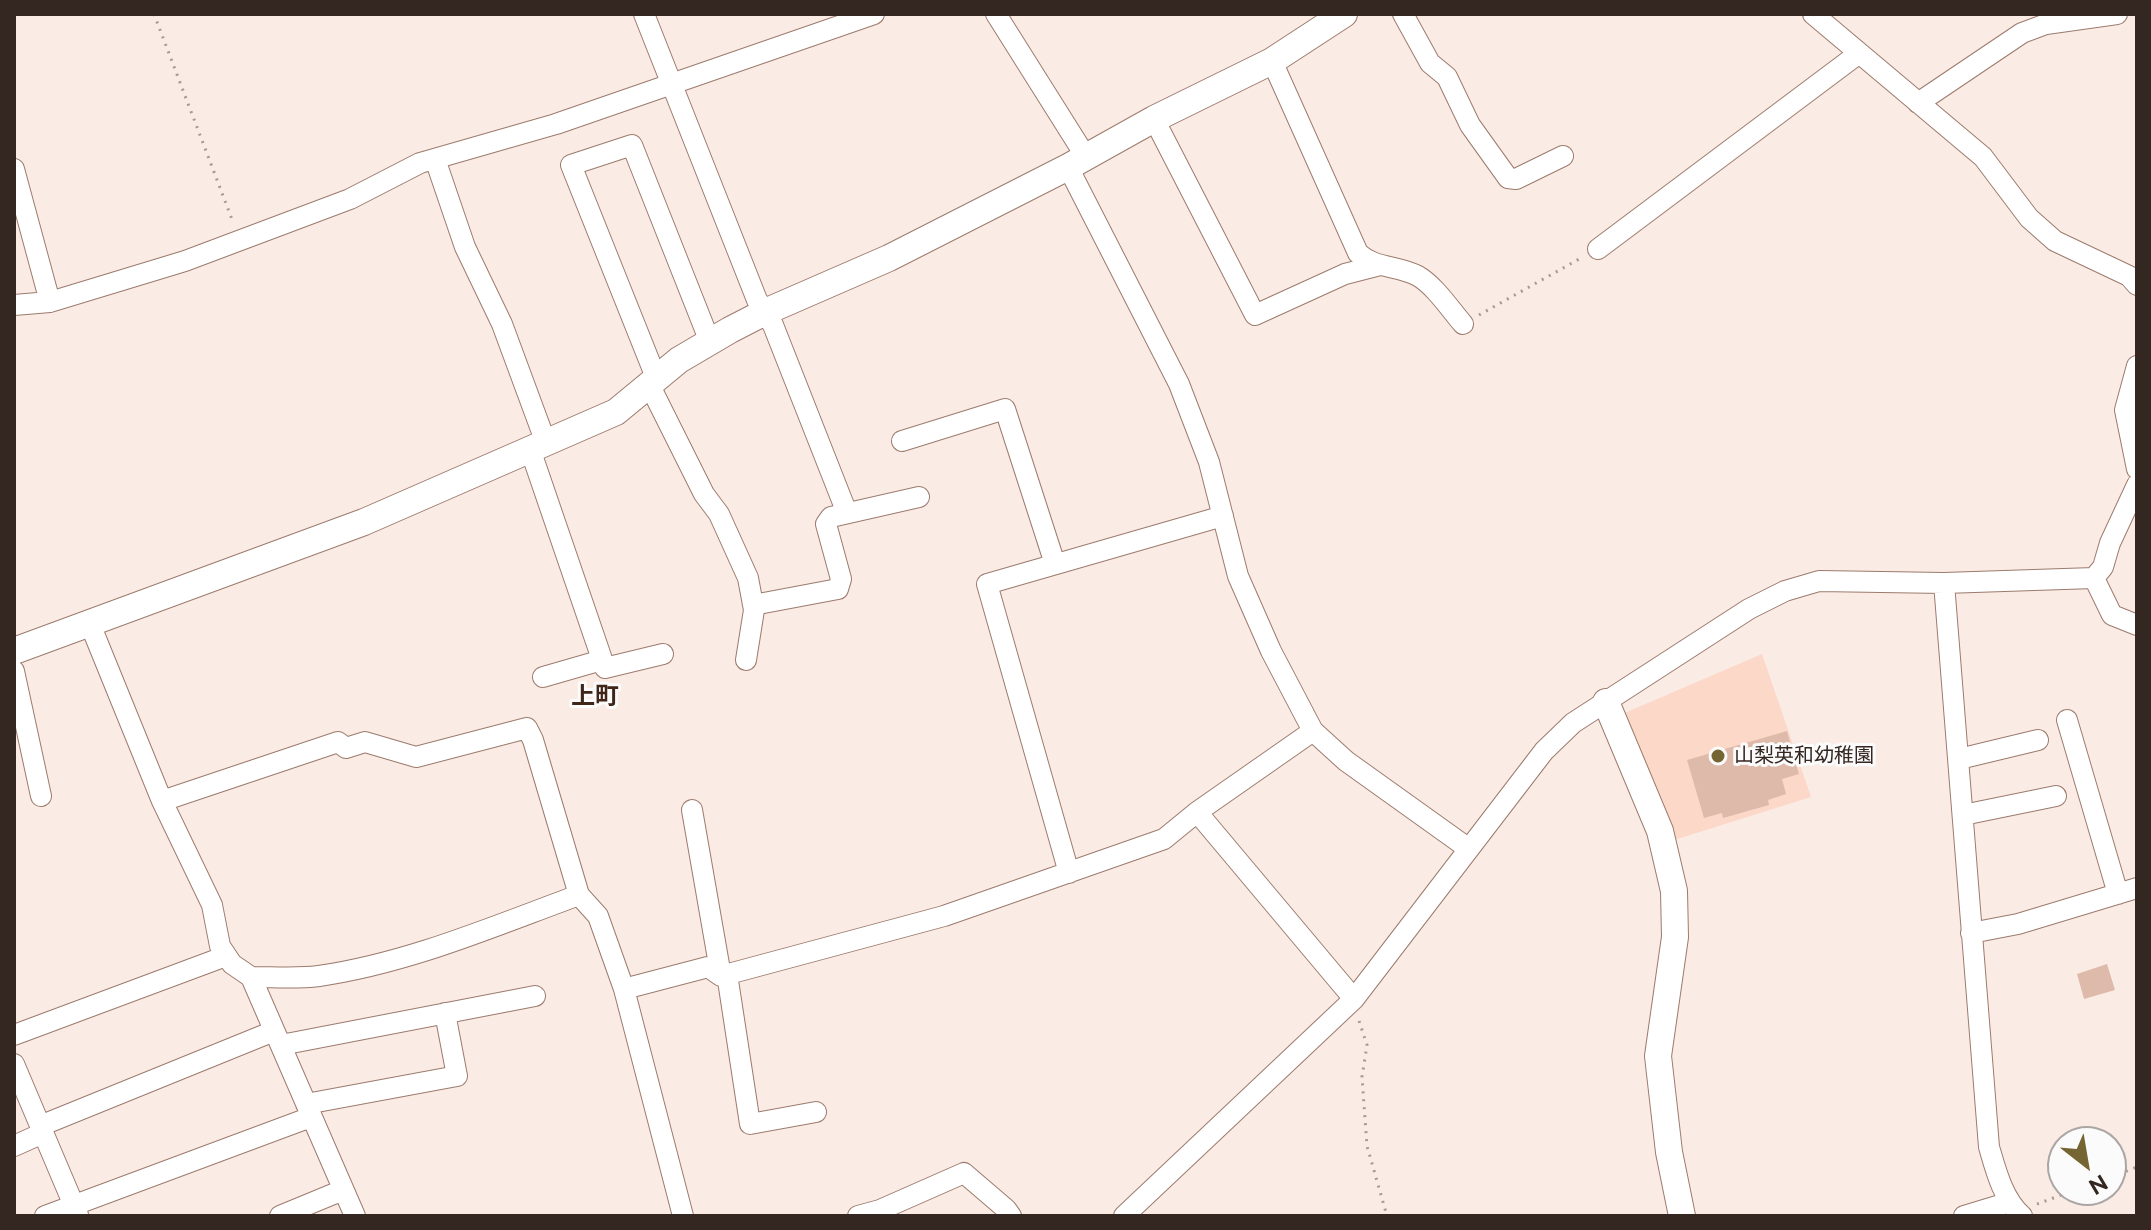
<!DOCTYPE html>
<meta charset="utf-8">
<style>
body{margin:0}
#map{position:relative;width:2151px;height:1230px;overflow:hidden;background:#faebe4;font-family:Raleway,sans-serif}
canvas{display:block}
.frame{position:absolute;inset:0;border:16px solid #342721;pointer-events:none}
.north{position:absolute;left:2047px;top:1126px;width:80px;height:80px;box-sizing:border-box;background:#fbfbfb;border:2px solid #aba6a4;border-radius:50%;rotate:149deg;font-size:22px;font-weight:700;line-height:32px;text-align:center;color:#342721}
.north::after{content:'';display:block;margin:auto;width:28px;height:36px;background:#746532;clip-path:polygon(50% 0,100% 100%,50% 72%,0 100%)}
</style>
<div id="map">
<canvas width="2151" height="1230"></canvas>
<div class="frame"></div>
<div class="north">N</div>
</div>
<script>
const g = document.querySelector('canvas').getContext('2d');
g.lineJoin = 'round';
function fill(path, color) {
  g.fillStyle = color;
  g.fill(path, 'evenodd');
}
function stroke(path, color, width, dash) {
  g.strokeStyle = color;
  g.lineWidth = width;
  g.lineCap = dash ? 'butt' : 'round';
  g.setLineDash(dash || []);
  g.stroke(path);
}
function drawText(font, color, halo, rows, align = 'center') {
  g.font = font + ' Raleway,"Noto Sans JP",sans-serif';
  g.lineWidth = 6;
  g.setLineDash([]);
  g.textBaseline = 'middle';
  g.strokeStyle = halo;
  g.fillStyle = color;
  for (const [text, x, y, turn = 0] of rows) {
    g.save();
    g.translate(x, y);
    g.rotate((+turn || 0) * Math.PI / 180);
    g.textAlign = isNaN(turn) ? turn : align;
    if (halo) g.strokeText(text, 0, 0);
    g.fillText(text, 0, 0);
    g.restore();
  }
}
fill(new Path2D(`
 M1762 654 1811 797 1674 840 1620 715Z`), '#fcd8c9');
fill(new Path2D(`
 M1787 731 1799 774 1782 779 1786 794 1768 800 1769 805 1723 818 1722 813 1704 818 1687 760Z
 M2107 964 2115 990 2084 999 2077 974Z`), '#debaab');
const minor = new Path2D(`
 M644 14 757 300 773 325 847 513
 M996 14 1086 157
 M1403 14 1430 63 1447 77 1470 125 1508 178 1516 179 1563 156
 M1813 14 1983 157 2029 218 2055 241 2129 276 2137 285
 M1272 61 1358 253C1375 269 1398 265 1418 276 1435 286 1450 309 1463 324
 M1918 103 2022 33 2046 24 2117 14
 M1154 119 1255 315 1345 274 1380 265
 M435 159 465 247 502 324 546 443
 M1068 167 1179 384 1209 462 1238 576 1271 651 1313 731 1346 761 1469 849
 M14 169 50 302
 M1598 249 1858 54
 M14 305 50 302 185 261 350 199 420 163 556 124 874 14
 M2137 366 2125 410 2137 469
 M657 380 571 165 632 145 710 342
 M650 386 704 494 719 514 748 578 754 610 746 660
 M902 441 1005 409 1055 564
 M530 449 605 668 663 654
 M2094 578 2103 567 2110 543 2137 485
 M1944 583 1989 1147C1996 1171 2003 1199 2022 1216
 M753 605 838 589 841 579 826 524 831 517 919 497
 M90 624 162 801 212 905 220 946 232 964 251 977 355 1216
 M14 671 41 796
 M543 677 602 660
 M2067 720 2118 894
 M1959 759 2038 740
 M162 801 338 742 346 748 365 742 416 757 527 728 533 740 579 895 598 916 624 989 683 1216
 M692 810 721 976
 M1197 812 1354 999
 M1963 815 2056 796
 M1069 873 987 584 1223 516
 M1971 933 2018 924 2137 888
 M727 974 750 1124 816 1112
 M251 977C273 977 297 979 319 976 409 963 494 926 579 895
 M624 989 708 967 721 976 944 916 1164 839 1197 812 1313 731
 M14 1035 226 956
 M281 1045 535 996
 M14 1064 78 1215
 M306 1104 457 1076 445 1013
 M40 1126 274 1031
 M14 1146 43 1133
 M45 1216 311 1117
 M280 1216 343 1190
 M858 1216 880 1210 964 1173 1006 1209 1011 1216
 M1124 1216 1354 999 1544 751 1573 723 1749 609 1785 591 1819 581 1944 583 2094 578 2112 615 2137 625
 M1964 1216 2010 1202`);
const tertiary = new Path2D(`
 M14 651 364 522 616 412 679 360 730 330 765 312 889 258 1068 167 1154 119 1272 61 1344 14
 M1606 702 1660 831 1674 891 1675 937 1658 1056 1669 1152 1682 1216`);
stroke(minor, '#9c7b6d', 22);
stroke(tertiary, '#9c7b6d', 28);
stroke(new Path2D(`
 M154 14 233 222
 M1479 315 1581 258
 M1359 1021 1367 1045 1362 1077 1367 1146 1387 1216
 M2111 1177 2137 1167
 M2037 1204 2075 1190`), '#a89a93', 3, [2, 6]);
stroke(minor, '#fff', 20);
stroke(tertiary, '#fff', 26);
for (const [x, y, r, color] of [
 [1718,756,8,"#746532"]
]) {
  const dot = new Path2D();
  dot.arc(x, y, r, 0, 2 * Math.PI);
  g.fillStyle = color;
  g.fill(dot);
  stroke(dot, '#fbfbfb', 3);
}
drawText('20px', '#342721', '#fbfbfb', [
 ["山梨英和幼稚園",1734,756]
], 'left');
drawText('bold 24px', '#402519', '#fbfbfb', [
 ["上町",595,697]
]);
</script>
